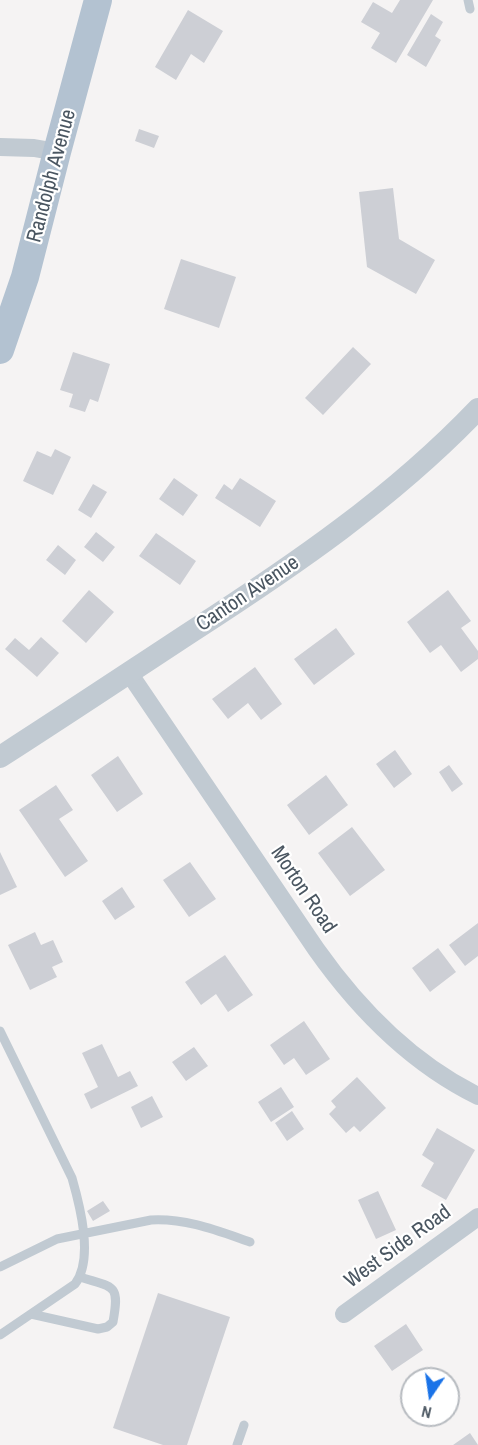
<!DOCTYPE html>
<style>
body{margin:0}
#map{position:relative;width:478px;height:1445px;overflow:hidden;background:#f5f3f3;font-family:"Archivo Narrow",sans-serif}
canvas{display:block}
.north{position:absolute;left:400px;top:1367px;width:60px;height:60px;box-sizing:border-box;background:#fff;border:2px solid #b7bbc0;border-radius:50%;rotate:193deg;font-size:16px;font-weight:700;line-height:24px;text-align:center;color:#4a5661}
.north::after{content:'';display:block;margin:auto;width:21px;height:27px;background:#1a73e8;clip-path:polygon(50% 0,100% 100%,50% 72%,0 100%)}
</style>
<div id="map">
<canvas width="478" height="1445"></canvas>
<div class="north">N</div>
</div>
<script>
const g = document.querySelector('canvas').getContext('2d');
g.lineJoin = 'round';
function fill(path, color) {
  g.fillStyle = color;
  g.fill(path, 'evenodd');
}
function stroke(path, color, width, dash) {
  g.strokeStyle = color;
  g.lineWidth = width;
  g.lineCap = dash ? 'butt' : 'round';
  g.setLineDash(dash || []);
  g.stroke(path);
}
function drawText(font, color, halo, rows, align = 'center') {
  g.font = font + ' "Archivo Narrow",sans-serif';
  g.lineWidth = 4.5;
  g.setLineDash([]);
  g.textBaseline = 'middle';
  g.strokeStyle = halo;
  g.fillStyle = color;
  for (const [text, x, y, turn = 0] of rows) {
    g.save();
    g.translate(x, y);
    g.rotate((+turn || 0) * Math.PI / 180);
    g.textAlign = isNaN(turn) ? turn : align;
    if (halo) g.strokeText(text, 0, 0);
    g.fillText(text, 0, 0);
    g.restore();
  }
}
fill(new Path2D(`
 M400 0H433L396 63 371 48 380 33 361 22 373 2 392 13Z
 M188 10 223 31 204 63 191 54 176 80 155 67Z
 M431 14 443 22 435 36 441 40 426 67 407 55Z
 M139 129 159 136 154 148 135 141Z
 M393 188 399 239 435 260 416 294 367 267 359 192Z
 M181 259 236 277 219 328 164 309Z
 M353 347 371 364 323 415 305 398Z
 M73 352 110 364 98 402 90 399 85 412 69 407 73 394 60 390Z
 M55 449 71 457 53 495 23 481 37 451 51 457Z
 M174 478 198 495 183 516 159 499Z
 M240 478 276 501 260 527 215 498 224 484 232 490Z
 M93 484 107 492 91 518 78 510Z
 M96 532 115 547 103 562 84 547Z
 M156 533 196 561 180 585 139 556Z
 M58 545 76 560 65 575 46 560Z
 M89 590 114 612 86 643 62 621Z
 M448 590 471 621 461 628 478 651V659L461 672 441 645 430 653 407 622Z
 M336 628 355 654 314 685 294 659Z
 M41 637 59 653 37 677 5 649 15 638 29 650Z
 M255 667 282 704 261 720 248 703 228 719 212 699Z
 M395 750 412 774 394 788 376 764Z
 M118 756 143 794 117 812 91 775Z
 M449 765 463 784 452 792 439 772Z
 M326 775 348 805 309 835 287 805Z
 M56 785 73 810 59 819 88 861 65 877 19 810Z
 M352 827 385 870 350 896 318 853Z
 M0 852 17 887 0 895Z
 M190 862 216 899 189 917 163 880Z
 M122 887 135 907 115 920 102 901Z
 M478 923V956L465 966 449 945Z
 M35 932 41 945 53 940 63 962 52 967 57 977 30 990 8 945Z
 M438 948 456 972 430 992 412 968Z
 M225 955 253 995 228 1012 216 994 201 1005 185 982Z
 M304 1021 330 1059 306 1075 294 1058 284 1065 270 1045Z
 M102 1044 118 1077 130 1071 138 1086 91 1109 84 1094 98 1087 82 1053Z
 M194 1047 208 1066 186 1081 172 1062Z
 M357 1077 386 1108 360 1132 354 1126 346 1133 329 1114 336 1107 331 1101Z
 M281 1087 294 1107 271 1122 258 1102Z
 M152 1096 163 1117 141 1128 131 1107Z
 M292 1111 304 1129 287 1141 275 1123Z
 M437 1128 475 1150 446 1200 421 1186 434 1163 422 1155Z
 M378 1191 396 1230 376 1239 358 1200Z
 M103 1201 110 1211 93 1221 87 1211Z
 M158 1293 230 1317 187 1445H163L113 1428Z
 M406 1324 423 1350 392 1371 374 1346Z
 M470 1433 478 1445H453Z`), '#cdcfd5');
stroke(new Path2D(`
 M468 0 470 9
 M0 1031 72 1178C80 1206 94 1259 75 1284L0 1335
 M0 1267 57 1239 151 1220C186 1218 218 1231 250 1242
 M31 1314 98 1329 107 1327 113 1322C120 1283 114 1288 80 1277
 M237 1445 244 1425`), '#c1cad2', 9);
stroke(new Path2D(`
 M0 147 34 148 57 152
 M129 673 316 949C359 1010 411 1063 478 1096
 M344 1314 478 1217`), '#c1cad2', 18);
stroke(new Path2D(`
 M0 757C64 716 127 674 191 632 293 566 393 498 478 409`), '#c1cad2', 22);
stroke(new Path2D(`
 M0 350 25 277 57 152 98 0`), '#b3c2d1', 28);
drawText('21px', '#4a5661', '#fff', [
 ["Randolph Avenue",52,176,-75],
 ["Canton Avenue",248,594,-34],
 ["Morton Road",303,890,56],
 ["West Side Road",398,1247,-36]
]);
</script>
